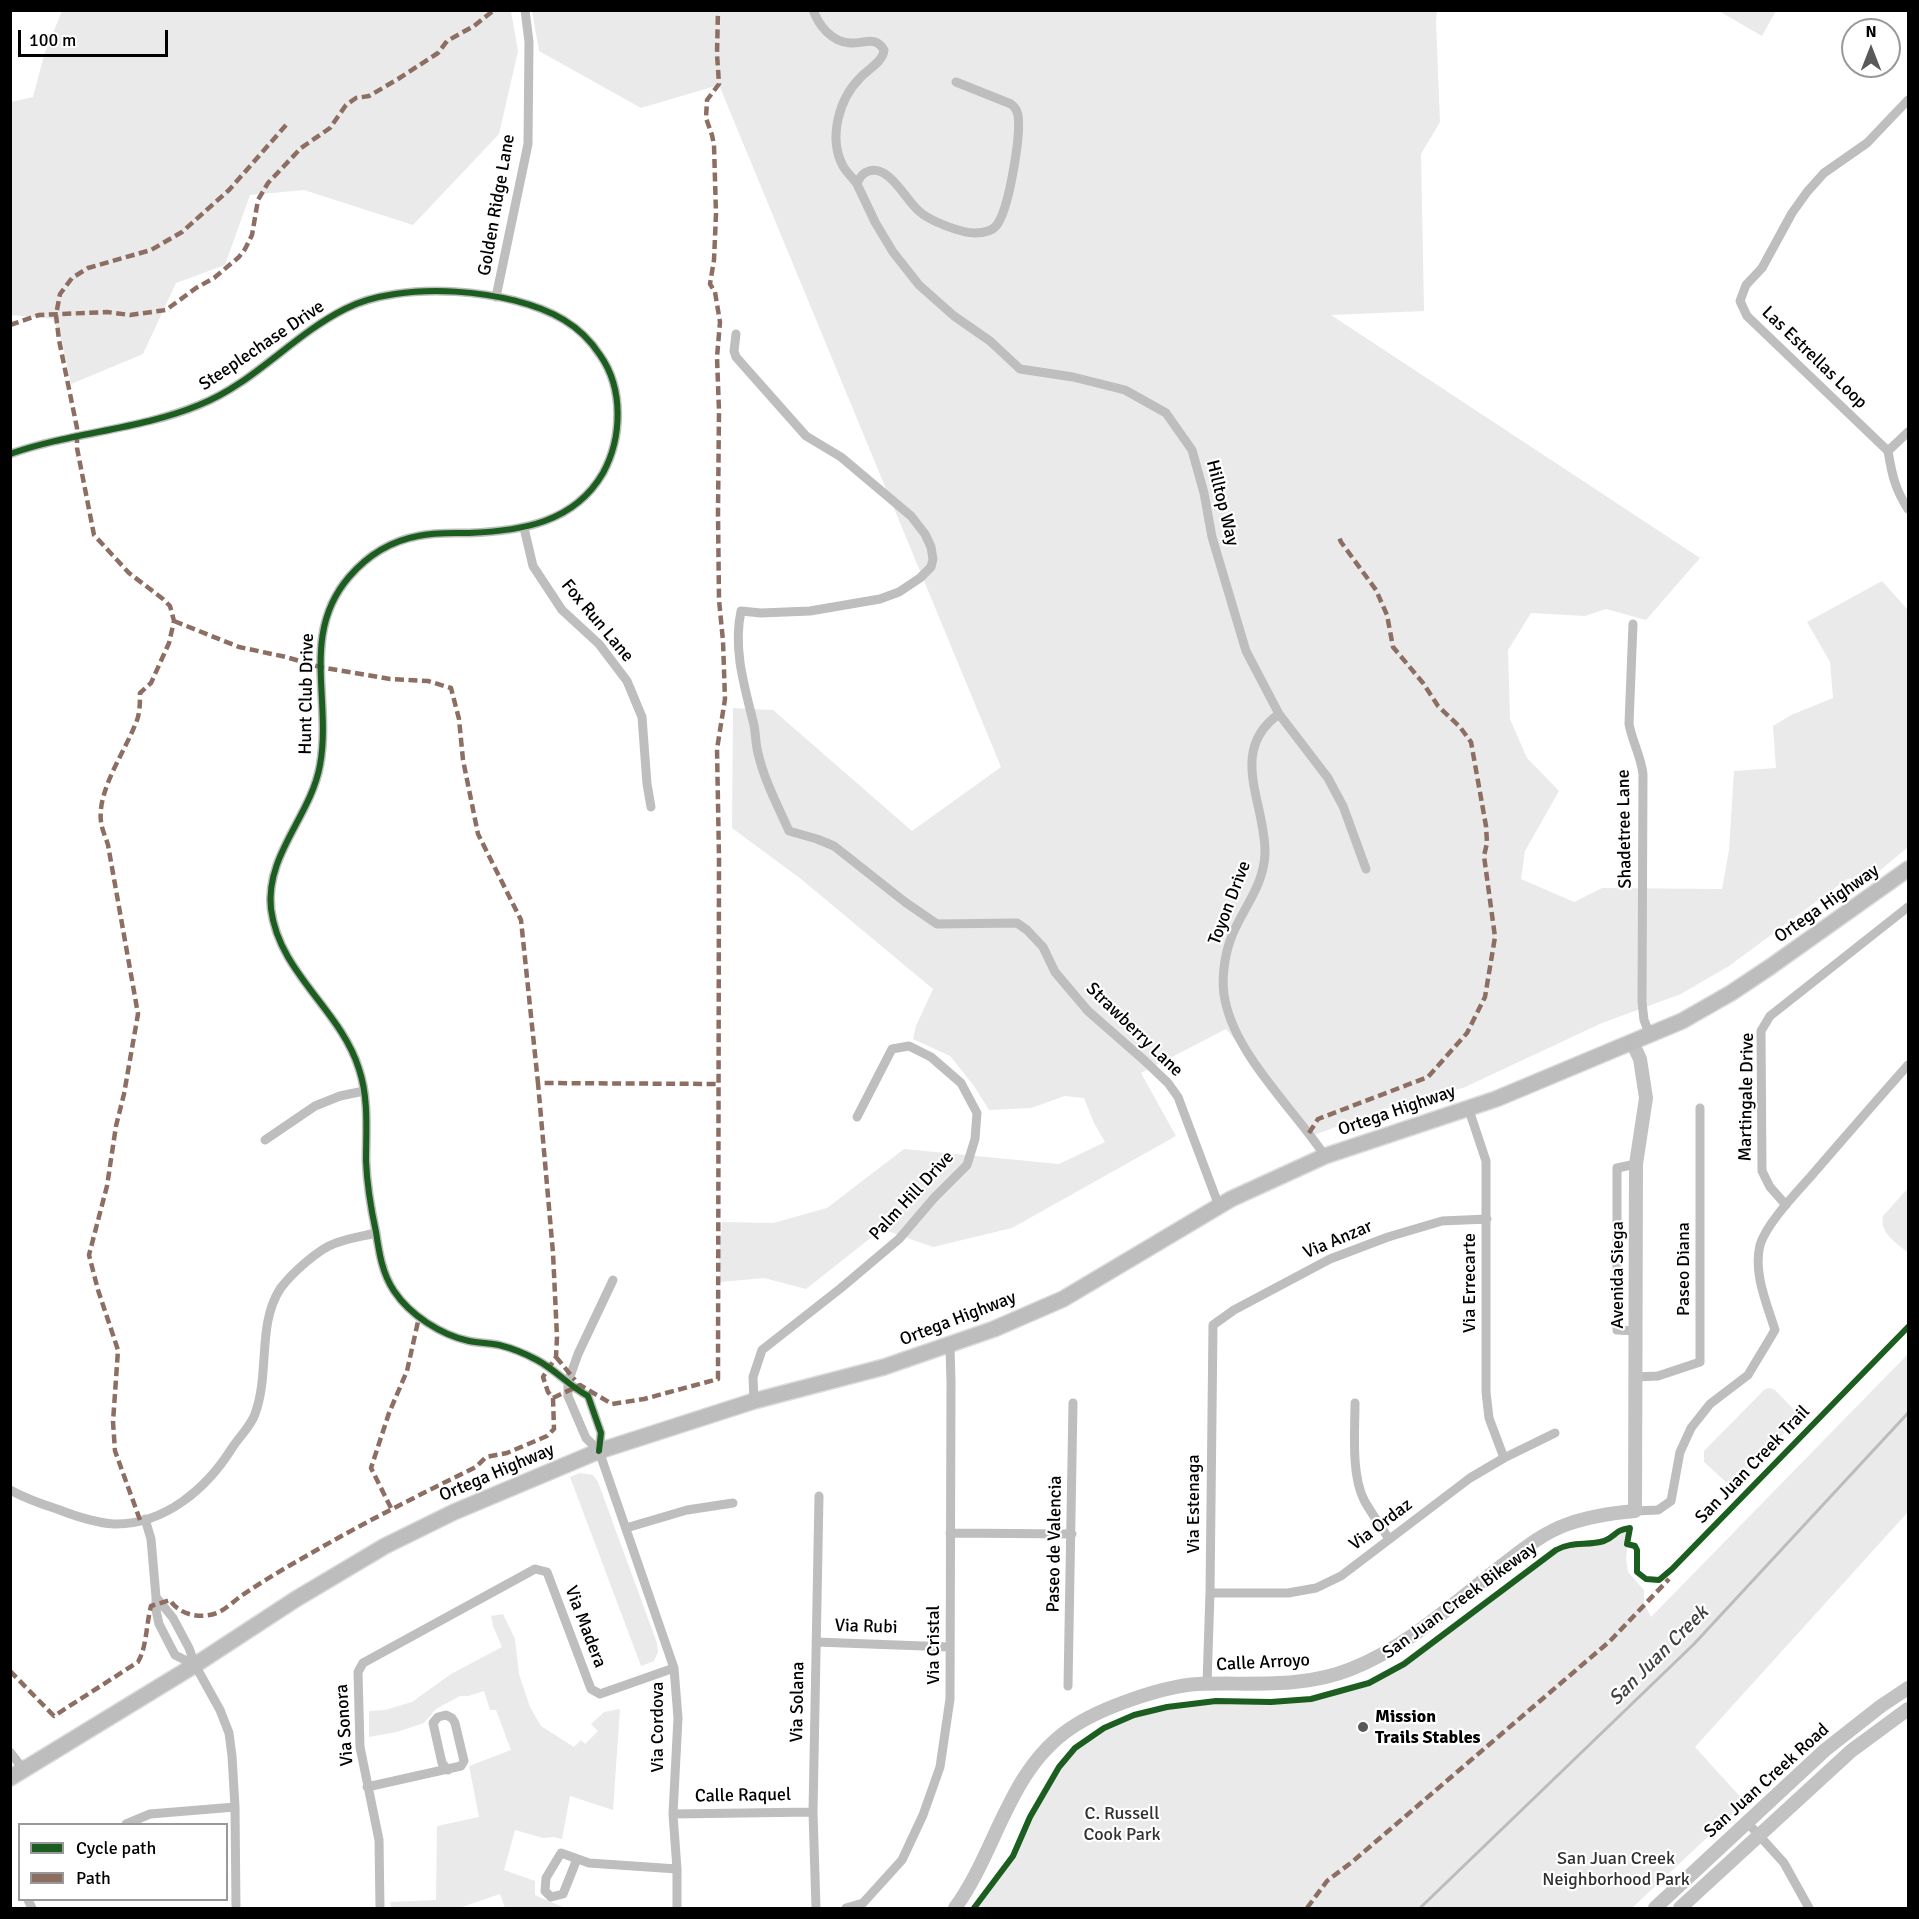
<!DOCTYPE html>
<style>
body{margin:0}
#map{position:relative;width:1919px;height:1919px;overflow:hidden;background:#fff;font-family:Signika,sans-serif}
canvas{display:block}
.frame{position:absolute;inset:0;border:12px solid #000;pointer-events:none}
.legend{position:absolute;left:18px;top:1823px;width:210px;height:78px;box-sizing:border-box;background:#fff;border:2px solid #999;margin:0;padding:8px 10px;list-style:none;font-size:18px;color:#000}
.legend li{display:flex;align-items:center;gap:12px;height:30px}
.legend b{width:30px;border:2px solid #999}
.north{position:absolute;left:1841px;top:18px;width:60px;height:60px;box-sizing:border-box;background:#fff;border:2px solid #999;border-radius:50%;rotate:0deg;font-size:16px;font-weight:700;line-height:24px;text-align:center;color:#000}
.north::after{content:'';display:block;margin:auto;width:21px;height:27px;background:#595959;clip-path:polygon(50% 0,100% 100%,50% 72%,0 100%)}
.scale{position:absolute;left:18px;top:30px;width:150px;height:27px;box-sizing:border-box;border:3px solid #000;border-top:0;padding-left:8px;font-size:18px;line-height:21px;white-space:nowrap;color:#000;-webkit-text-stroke:4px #fff;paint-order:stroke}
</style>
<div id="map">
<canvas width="1919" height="1919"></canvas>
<div class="frame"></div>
<ul class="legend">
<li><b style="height:8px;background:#1b5e20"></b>Cycle path</li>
<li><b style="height:8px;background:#8d6e63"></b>Path</li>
</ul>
<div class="north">N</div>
<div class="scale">100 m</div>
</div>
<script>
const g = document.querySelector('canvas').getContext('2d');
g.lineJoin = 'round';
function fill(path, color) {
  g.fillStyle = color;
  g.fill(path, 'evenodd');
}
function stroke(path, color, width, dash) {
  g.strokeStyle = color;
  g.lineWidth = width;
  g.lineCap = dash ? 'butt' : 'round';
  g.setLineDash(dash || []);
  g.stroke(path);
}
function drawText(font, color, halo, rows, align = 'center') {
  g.font = font + ' Signika,sans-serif';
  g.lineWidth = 4.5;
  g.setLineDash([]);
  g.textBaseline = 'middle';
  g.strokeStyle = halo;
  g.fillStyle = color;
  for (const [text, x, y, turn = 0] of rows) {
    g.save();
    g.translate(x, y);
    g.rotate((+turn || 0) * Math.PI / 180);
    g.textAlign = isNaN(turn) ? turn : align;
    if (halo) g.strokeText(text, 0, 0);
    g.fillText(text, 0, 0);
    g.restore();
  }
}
fill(new Path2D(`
 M62 11H511L518 51 499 134 413 225 304 190 250 195 225 265 176 283 143 354 71 384 62 342 53 319 10 315 11 102 33 97 44 55Z
 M532 11H1437L1436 22 1440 122 1421 154 1424 311 1331 315 1700 558 1646 620 1606 609 1585 616 1531 613 1508 650 1510 719 1527 758 1559 791 1525 851 1521 879 1574 902 1602 888 1722 889 1729 850 1734 771 1776 768 1773 726 1791 715 1833 698 1830 662 1807 622 1882 581 1908 610V847L1871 878 1847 879 1729 966 1681 994 1602 1023 1463 1088 1402 1103 1314 1135 1226 1029 1141 1073 1176 1136 1012 1228 933 1247 882 1229 806 1289 764 1278 720 1282 719 1253 722 1222 773 1223 827 1208 904 1149 1059 1164 1105 1142 1094 1123 1084 1098 1065 1096 1031 1108 989 1110 974 1086 950 1056 913 1039 916 1026 933 989 801 879 732 828 733 708 773 710 912 831 1001 767 719 85 641 108 539 51Z
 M1719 11H1776L1762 36Z
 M1908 1188V1253C1897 1243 1879 1233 1883 1216Z
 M1908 1354V1512L1695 1747 1745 1802 1632 1908H977L1013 1856 1030 1817 1059 1767 1075 1748 1104 1728 1134 1715 1167 1707 1198 1702 1311 1699 1369 1683 1404 1664 1556 1550C1573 1540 1591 1546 1609 1538 1619 1534 1616 1530 1630 1528L1626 1558 1628 1572 1644 1590V1603L1651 1617Z
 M1770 1388 1775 1390 1796 1412 1797 1420 1740 1478 1735 1482H1726L1704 1462V1451L1761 1393 1765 1389Z
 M580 1473 593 1475 598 1482 657 1643 658 1652 654 1661 641 1666 570 1477Z
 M503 1614 515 1639 519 1674 530 1707 541 1726 574 1747 581 1740 585 1744 598 1731 591 1724 604 1712 620 1709 613 1810 570 1796 562 1839 553 1837 543 1838 515 1830 504 1870 535 1881V1895L565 1908H505L500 1894 459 1908H391L390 1902 436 1900 437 1826 479 1817 469 1766 511 1750 496 1710H490L484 1691 468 1696H460L436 1709 424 1723 397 1732 369 1737V1711L385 1710 412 1702 451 1674 502 1647 493 1626 491 1616Z`), '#eaeaea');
stroke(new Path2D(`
 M1420 1908 1694 1644 1908 1413`), '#bcbcbc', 3);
const primary = new Path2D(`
 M10 1778 195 1665 296 1599 385 1546 454 1512 599 1451 754 1401 884 1367 994 1329 1063 1299 1231 1199 1325 1156 1496 1099 1682 1021 1731 993 1770 967 1908 869`);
stroke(primary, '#dbdbdb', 18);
stroke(new Path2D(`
 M813 10C819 26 832 42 850 43 864 44 875 35 884 50 883 62 868 69 860 78 839 99 828 138 843 166 846 172 853 178 857 184
 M956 82 1011 104C1015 107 1017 110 1018 115 1021 135 1009 211 996 226 991 232 982 233 975 233 961 233 930 221 920 212 906 201 890 165 869 171 862 173 859 178 857 184L875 222 893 252 919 285 954 316 990 341 1020 369 1073 377 1125 390 1166 413 1192 450 1204 493 1212 537 1246 651 1279 714 1328 778 1343 806 1366 869
 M496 297 528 144 529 42 525 10
 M736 334 734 351 736 357 806 436 841 457 911 516 925 534 931 547 933 559 931 567 920 578 899 592 880 599 810 611 761 613 741 611C733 648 744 685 753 721 756 731 755 742 758 753 764 780 778 806 789 831L817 839 834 846 905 902 937 924 1017 923 1027 930 1043 947 1055 972 1088 1011 1145 1061 1168 1083 1178 1097 1219 1206
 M1888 451 1747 316 1740 301 1746 285 1762 268 1792 213 1807 192 1824 173 1867 143 1908 100
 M1888 451C1892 475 1895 489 1908 509
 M1888 451 1908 432
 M10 454C72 432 139 430 199 405 253 384 293 335 345 309 400 280 511 288 564 320 579 329 591 341 600 355 624 389 622 438 603 473 574 523 521 531 469 533 452 533 435 532 418 536 391 541 367 556 349 577 300 634 332 700 320 765 311 816 265 855 271 909 279 973 341 1010 359 1069 369 1099 366 1130 366 1161 367 1185 371 1209 376 1232 379 1252 382 1273 394 1291 410 1315 441 1335 469 1341 479 1343 489 1343 499 1345 511 1348 526 1354 537 1360 556 1370 569 1386 588 1396L601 1433 599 1451
 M524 528 533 566 562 610 599 644 627 681 642 717 647 784 651 807
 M1633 624 1629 724C1632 741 1641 756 1643 774L1642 1002 1644 1020 1650 1035
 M1279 714C1227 751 1266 804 1265 853 1264 888 1240 911 1230 941 1224 958 1221 983 1225 1000 1236 1056 1294 1109 1325 1156
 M1468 1107 1486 1161V1392L1489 1418 1504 1458
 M265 1140 315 1106 340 1096 364 1091
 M1786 1205 1770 1187 1762 1171 1761 1031 1770 1016 1908 907
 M613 1280 578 1354 568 1382V1396L586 1438 599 1451 674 1668 678 1718 673 1814 677 1869V1908
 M1636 1331 1617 1330V1168L1636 1164
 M1635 1377 1658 1376 1700 1362V1108
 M754 1401 753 1377 762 1350 841 1288 899 1239 934 1198 967 1165 975 1139 977 1113 961 1083 931 1057 909 1046 892 1049 857 1117
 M1355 1403C1355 1431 1351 1474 1364 1500 1371 1513 1381 1526 1389 1539
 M10 1490C25 1498 41 1504 57 1509 75 1516 95 1523 114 1524 165 1525 207 1488 232 1448 239 1437 251 1426 255 1414 270 1374 257 1325 280 1289 291 1274 318 1249 336 1243 349 1238 363 1236 376 1233
 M1635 1511 1658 1510 1671 1501 1680 1452 1691 1428 1710 1404 1748 1375 1775 1330C1767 1304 1753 1273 1760 1245 1766 1224 1797 1192 1812 1175 1844 1138 1876 1101 1908 1065
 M145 1519 151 1539 156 1597V1610L159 1624 175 1655 195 1665
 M626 1528 687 1510 733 1503
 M950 1533 1072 1534
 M1210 1593H1288L1316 1588 1341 1576 1470 1478 1504 1458 1555 1433
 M156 1597 173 1618 189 1648 195 1665 220 1710 229 1733 232 1756 235 1807 236 1908
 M816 1642 950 1647
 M1207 1684 1210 1593 1213 1325 1234 1310 1330 1259 1388 1237 1442 1221 1487 1219
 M1068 1686 1073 1403
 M10 1752 24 1770
 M367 1787 461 1766 464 1761 455 1723 452 1718 446 1715 438 1717 433 1723 442 1763 448 1770
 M673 1814 813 1812
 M1747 1822 1784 1863 1809 1908
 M126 1824 150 1814 235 1807
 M577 1859 563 1894 551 1897 545 1891 546 1878 561 1853 589 1863 677 1869
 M28 1900 32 1908
 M380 1908 379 1840 360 1747 358 1672 363 1663 535 1569 547 1572 591 1689 600 1694 674 1668
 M816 1908 813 1812 819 1496
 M846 1908 863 1903 902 1860 923 1815 940 1767 950 1699 951 1382 950 1346`), '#bebebe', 9);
stroke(new Path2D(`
 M955 1908C997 1851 1008 1770 1071 1728 1100 1708 1163 1686 1198 1684 1249 1682 1302 1689 1351 1669 1407 1647 1453 1604 1500 1567 1521 1551 1542 1533 1568 1524 1590 1516 1612 1513 1635 1511L1636 1164 1646 1098 1640 1059 1632 1042
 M1655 1908 1825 1750 1881 1706 1908 1688
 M1680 1908 1851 1751 1908 1709`), '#c2c2c2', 14);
stroke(primary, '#bdbdbd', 15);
stroke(new Path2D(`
 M10 325 39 315 107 312 130 315 166 310 196 288 214 278 239 257 245 249 252 235 258 200 268 183 301 148 330 128 346 105 356 98 369 96 398 79 438 53 447 41 474 26 494 10
 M174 621 239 647 286 657 320 667 390 679 428 681 451 688 459 719 463 760 478 834 521 920 538 1083
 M1309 1133 1318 1119 1428 1077 1467 1033 1485 997 1495 937 1484 856 1487 843 1486 826 1471 742 1460 727 1438 706 1423 683 1393 647 1387 615 1376 590 1341 542 1338 535
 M556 1357 575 1380
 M553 1398 580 1385 612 1404 644 1399 718 1379 719 857 717 749 725 699 723 641 719 600 718 513 719 411 717 357 720 322 715 292 710 284 714 260 716 214 714 145 712 135 706 118 707 100 719 84 717 54 718 10
 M391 1508 371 1468 389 1413 407 1371 419 1317
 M140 1520 115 1451 113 1422 118 1350 98 1290 89 1255 107 1186 116 1126 124 1094 138 1014 108 845C106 838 102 830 101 822 97 791 124 753 135 725 140 715 140 704 140 693L151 683 169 643 174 621 170 606 163 599 129 573 94 535 77 448V428L59 340 56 315 60 294 72 278 88 268 151 250 182 232 229 190 287 124
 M10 1671 54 1716 138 1662C147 1646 146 1625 151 1606L170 1600C179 1615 202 1620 219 1612 227 1608 234 1601 241 1596 263 1581 285 1568 308 1555 363 1523 419 1495 476 1467L486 1457 507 1453 547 1436 554 1429 553 1398 548 1392 543 1377 556 1357 557 1337 553 1253 538 1083 718 1084
 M1307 1908 1327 1881 1352 1862 1610 1641 1669 1579`), '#8d6e63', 4.5, [9, 4.5]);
stroke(new Path2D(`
 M10 454C72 432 139 430 199 405 253 384 293 335 345 309 400 280 511 288 564 320 579 329 591 341 600 355 624 389 622 438 603 473 574 523 521 531 469 533 452 533 435 532 418 536 391 541 367 556 349 577 300 634 332 700 320 765 311 816 265 855 271 909 279 973 341 1010 359 1069 369 1099 366 1130 366 1161 367 1185 371 1209 376 1232 379 1252 382 1273 394 1291 410 1315 441 1335 469 1341 479 1343 489 1343 499 1345 511 1348 526 1354 537 1360 556 1370 569 1386 588 1396L601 1433 599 1451
 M974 1908 1013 1856 1030 1817 1059 1767 1075 1748 1104 1728 1134 1715 1167 1707 1216 1701 1271 1702 1311 1699 1369 1683 1404 1664 1556 1550C1572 1541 1587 1546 1604 1541 1617 1536 1614 1530 1630 1528L1627 1544 1635 1546 1637 1550V1572L1646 1579 1659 1580 1672 1569 1908 1327`), '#1b5e20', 6);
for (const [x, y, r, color] of [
 [1363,1727,6,"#595959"]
]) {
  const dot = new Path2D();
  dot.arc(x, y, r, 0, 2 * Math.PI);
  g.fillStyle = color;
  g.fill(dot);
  stroke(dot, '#fff', 2);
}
drawText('18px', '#000', '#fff', [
 ["Golden Ridge Lane",497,205,-80],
 ["Steeplechase Drive",262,346,-34],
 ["Las Estrellas Loop",1814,358,44],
 ["Hilltop Way",1222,503,76],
 ["Fox Run Lane",597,621,50],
 ["Hunt Club Drive",307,694,-89],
 ["Shadetree Lane",1625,829,-91],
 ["Toyon Drive",1230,903,-69],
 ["Ortega Highway",1827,904,-35],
 ["Strawberry Lane",1134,1030,44],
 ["Martingale Drive",1747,1097,-89],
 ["Ortega Highway",1397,1111,-19],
 ["Palm Hill Drive",912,1196,-47],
 ["Via Anzar",1338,1240,-23],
 ["Paseo Diana",1684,1269,-90],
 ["Avenida Siega",1618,1275,-90],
 ["Via Errecarte",1470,1283,-90],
 ["Ortega Highway",958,1319,-21],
 ["San Juan Creek Trail",1753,1465,-46],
 ["Ortega Highway",497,1473,-23],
 ["Via Estenaga",1194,1504,-90],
 ["Via Ordaz",1381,1525,-37],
 ["Paseo de Valencia",1055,1544,-89],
 ["San Juan Creek Bikeway",1460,1601,-36],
 ["Via Madera",585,1627,69],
 ["Via Rubi",866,1627,2],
 ["Via Cristal",934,1645,-90],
 ["Calle Arroyo",1263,1663,-3],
 ["Via Solana",798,1702,-89],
 ["Via Sonora",345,1725,-94],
 ["Via Cordova",658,1727,-90],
 ["San Juan Creek Road",1767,1781,-42],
 ["Calle Raquel",743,1796,-1]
]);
drawText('bold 18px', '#000', '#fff', [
 ["Mission",1375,1717],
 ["Trails Stables",1375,1738]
], 'left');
drawText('18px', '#303030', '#fff', [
 ["C. Russell",1122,1814],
 ["Cook Park",1122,1835],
 ["San Juan Creek",1616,1859],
 ["Neighborhood Park",1616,1880]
]);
drawText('italic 20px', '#414141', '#fff', [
 ["San Juan Creek",1659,1656,-45]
]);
</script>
